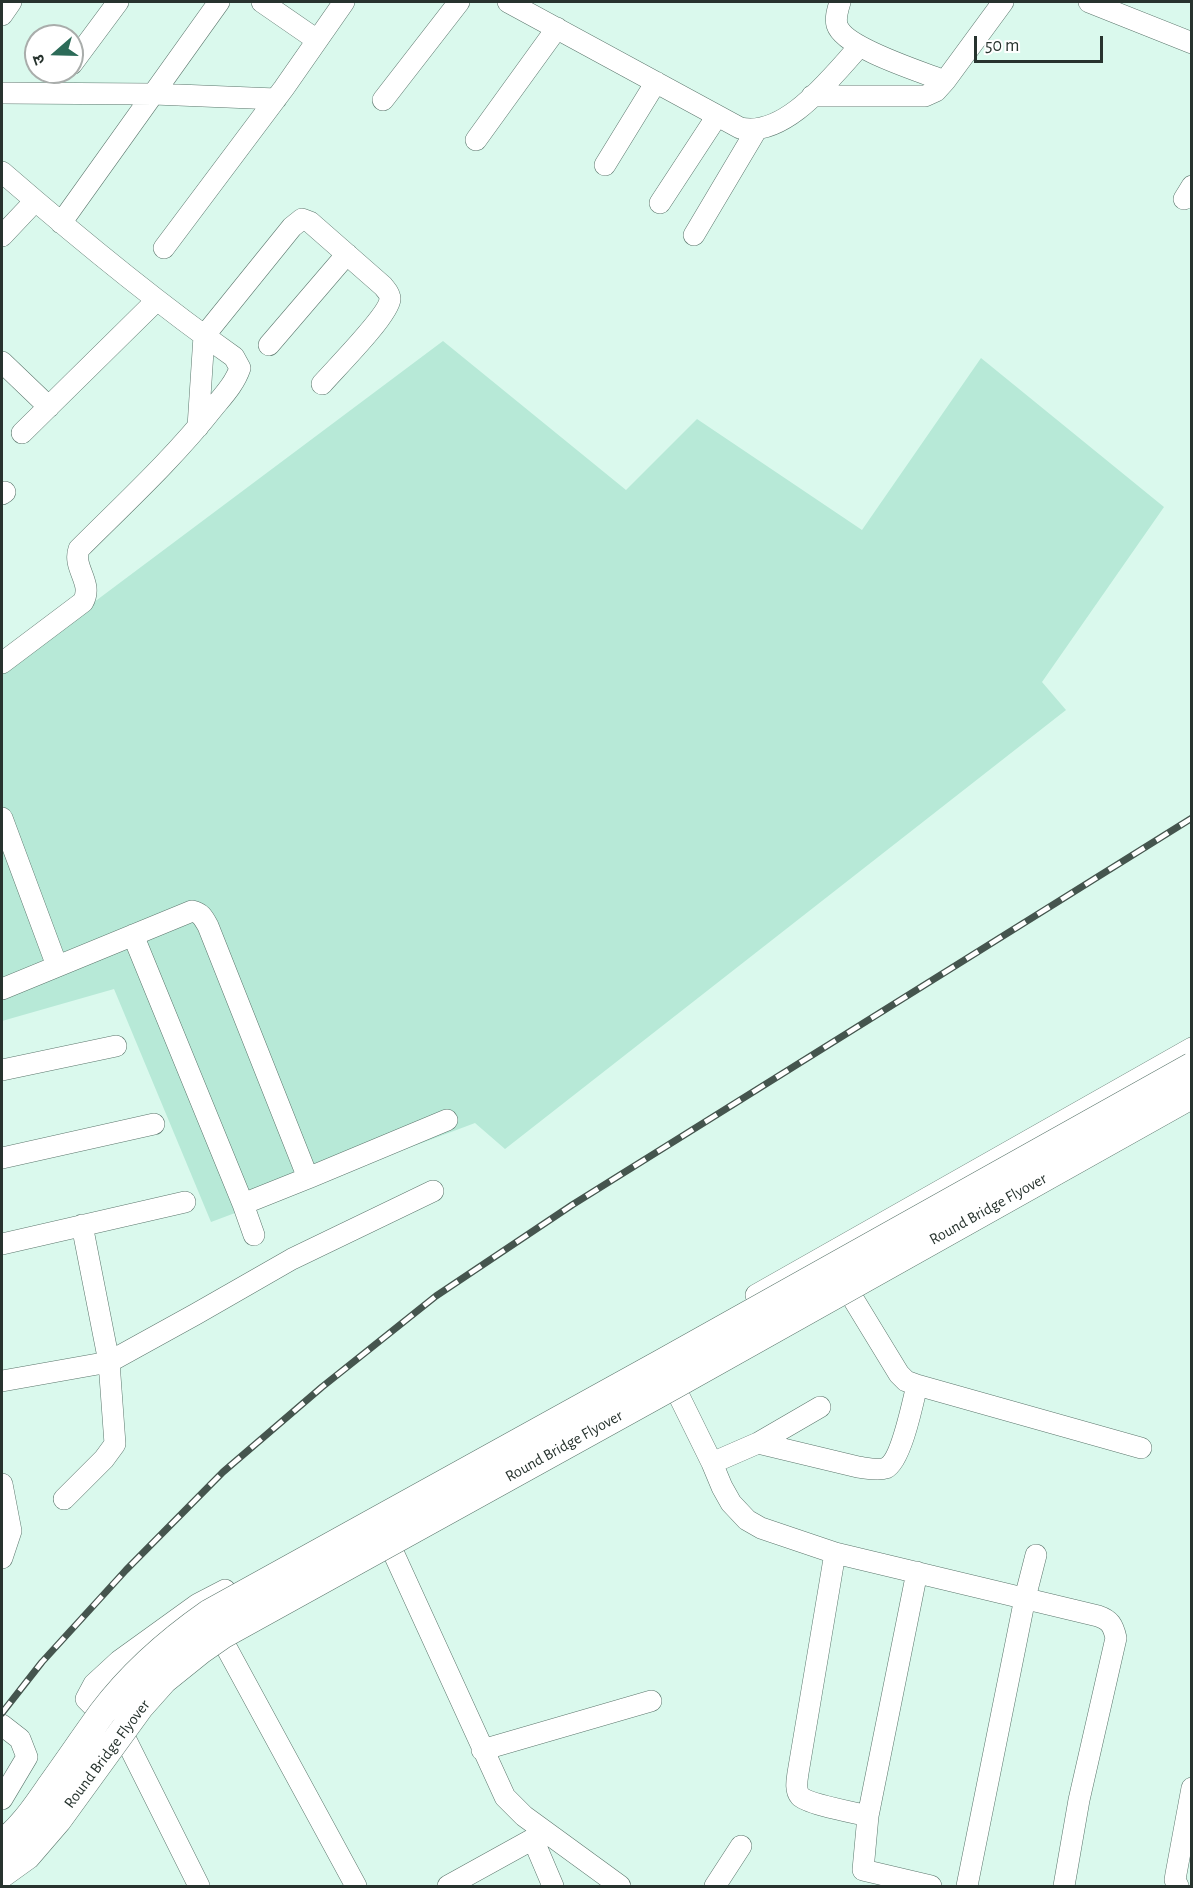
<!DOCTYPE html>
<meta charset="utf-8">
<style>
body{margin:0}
#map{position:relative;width:1193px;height:1888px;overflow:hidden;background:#daf9ed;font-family:"Alegreya Sans","Noto Sans Devanagari",sans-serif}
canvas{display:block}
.frame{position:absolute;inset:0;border:3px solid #27332e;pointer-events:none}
.north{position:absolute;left:24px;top:24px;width:60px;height:60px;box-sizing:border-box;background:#fff;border:2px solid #a9adab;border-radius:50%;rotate:250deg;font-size:16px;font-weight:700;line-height:24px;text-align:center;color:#27332e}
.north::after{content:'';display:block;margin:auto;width:21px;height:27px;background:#2c6b58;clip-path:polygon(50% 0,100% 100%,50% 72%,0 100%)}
.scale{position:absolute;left:974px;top:36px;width:129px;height:27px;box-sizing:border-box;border:3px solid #27332e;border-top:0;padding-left:8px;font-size:18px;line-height:21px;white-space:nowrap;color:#27332e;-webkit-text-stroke:4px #fff;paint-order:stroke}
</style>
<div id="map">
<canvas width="1193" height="1888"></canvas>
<div class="frame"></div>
<div class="north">उ</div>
<div class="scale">50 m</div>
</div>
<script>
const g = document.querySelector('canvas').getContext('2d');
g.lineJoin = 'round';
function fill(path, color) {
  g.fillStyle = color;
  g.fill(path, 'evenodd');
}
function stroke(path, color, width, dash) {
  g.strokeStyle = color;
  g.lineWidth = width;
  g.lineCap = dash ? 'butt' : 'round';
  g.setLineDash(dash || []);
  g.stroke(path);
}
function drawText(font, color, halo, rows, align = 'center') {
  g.font = font + ' "Alegreya Sans",sans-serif';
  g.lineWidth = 6;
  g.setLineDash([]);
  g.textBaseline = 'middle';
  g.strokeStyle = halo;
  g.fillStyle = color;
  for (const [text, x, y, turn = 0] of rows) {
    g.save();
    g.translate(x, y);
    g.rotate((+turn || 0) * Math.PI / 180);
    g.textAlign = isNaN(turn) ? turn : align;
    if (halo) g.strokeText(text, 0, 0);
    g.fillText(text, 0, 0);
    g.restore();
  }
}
fill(new Path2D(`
 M443 341 626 490 697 419 862 530 981 358 1164 507 1042 682 1066 710 505 1149 475 1123 211 1222 114 989 2 1021V671Z`), '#b7e9d7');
const minor = new Path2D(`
 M262 2 317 40
 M508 2 740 128C786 138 831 77 859 47
 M840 2C838 9 835 17 837 25 844 48 922 72 945 81L1003 2
 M1089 2 1192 43
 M2 15 11 2
 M72 64 118 2
 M2 93 154 94 276 99
 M812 96H925L936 91 945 81
 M383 100 459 2
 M476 140 557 28
 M605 165 656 82
 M2 172C77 237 153 300 234 357L240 368C235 383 224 395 214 407 174 458 125 503 79 549 72 568 94 583 83 602L2 663
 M1184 199 1192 186
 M660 203 717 116
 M61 223 219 2
 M694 235 757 129
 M2 236 35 201
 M164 248 284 88 344 2
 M269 345 347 254
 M2 362 49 407
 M198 427 204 336 292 227 302 219 310 222 383 286C386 290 390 293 390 299 389 315 335 369 322 384
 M22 433 157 300
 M2 494 5 492
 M2 818 57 966
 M133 935 243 1204 254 1235
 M2 989 192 911C201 913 203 917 208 926L308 1178 447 1120
 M2 1070 116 1046
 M2 1158 154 1124
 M243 1204 308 1178
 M2 1244 185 1202
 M756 1295 1192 1048
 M852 1297 899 1374 906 1381 917 1385
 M2 1381 109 1362 196 1314 292 1259 433 1191
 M678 1394 712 1463 722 1487 731 1503 747 1520 761 1528 835 1553 1098 1616C1110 1620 1113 1625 1116 1638L1079 1800 1064 1886
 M758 1443 820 1407
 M712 1463 758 1443 858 1467C866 1468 878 1471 886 1468 901 1461 913 1402 917 1385L1141 1448
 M2 1484 11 1531 2 1558
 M64 1499 104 1459 115 1444 109 1362 82 1225
 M393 1552 505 1797 524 1816 620 1886
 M835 1553 798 1773C797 1780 795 1790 800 1796 807 1804 856 1813 868 1816
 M917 1572 868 1816 863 1870 931 1886
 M225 1645 356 1886
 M2 1725 20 1739 27 1757 2 1799
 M482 1750 651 1701
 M544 1833 533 1839 553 1886
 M199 1886 125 1738 86 1699 94 1684 119 1661 198 1604 225 1590
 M448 1886 533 1839
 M715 1886 741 1846
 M967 1886 1025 1598 1036 1555
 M1178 1886 1175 1880 1176 1874 1192 1788`);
stroke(minor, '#5b766c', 22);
stroke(minor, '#fff', 21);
const rail = new Path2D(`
 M2 1713 42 1662 126 1570 223 1472 322 1387 436 1296 572 1205 1192 818`);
stroke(rail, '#45554e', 7);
stroke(rail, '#fff', 4.5, [14]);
const majorBridge = new Path2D(`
 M2 1843C21 1829 36 1807 49 1788 67 1763 84 1738 102 1713 132 1673 169 1641 209 1613L663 1362 1192 1066
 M2 1874 27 1856 58 1820 140 1707 164 1680 200 1651 223 1635 675 1385 1192 1095`);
stroke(majorBridge, '#5b766c', 28, []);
stroke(majorBridge, '#fff', 27);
drawText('16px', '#27332e', '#fff', [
 ["Round Bridge Flyover",988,1209,-29],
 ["Round Bridge Flyover",564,1446,-29],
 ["Round Bridge Flyover",107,1754,-53]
]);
</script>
